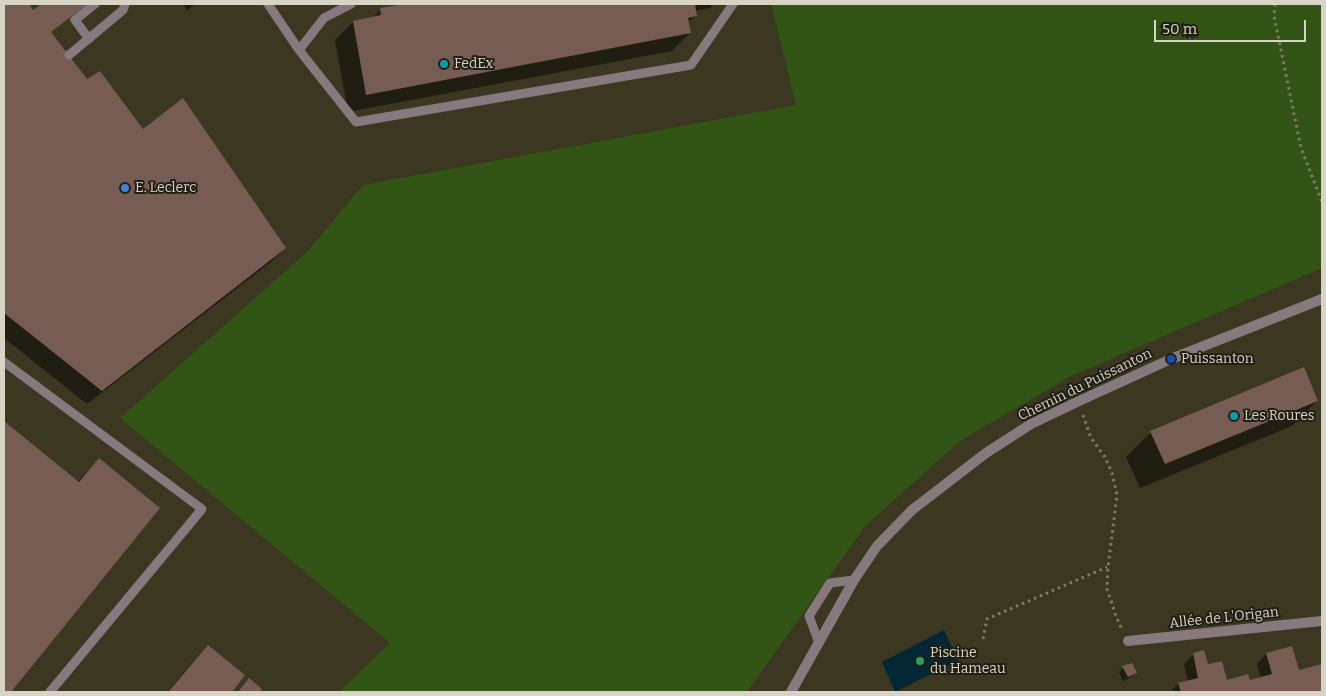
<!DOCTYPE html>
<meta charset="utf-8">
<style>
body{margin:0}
#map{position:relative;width:1326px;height:696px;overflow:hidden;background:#3c3720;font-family:Bitter,serif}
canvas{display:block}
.frame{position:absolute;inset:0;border:5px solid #d7d4c6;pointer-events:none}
.scale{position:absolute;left:1154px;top:20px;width:152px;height:22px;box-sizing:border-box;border:2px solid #d7d4c6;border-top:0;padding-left:6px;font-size:15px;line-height:18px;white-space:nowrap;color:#d7d4c6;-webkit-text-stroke:4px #211f14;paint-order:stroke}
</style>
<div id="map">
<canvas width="1326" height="696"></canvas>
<div class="frame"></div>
<div class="scale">50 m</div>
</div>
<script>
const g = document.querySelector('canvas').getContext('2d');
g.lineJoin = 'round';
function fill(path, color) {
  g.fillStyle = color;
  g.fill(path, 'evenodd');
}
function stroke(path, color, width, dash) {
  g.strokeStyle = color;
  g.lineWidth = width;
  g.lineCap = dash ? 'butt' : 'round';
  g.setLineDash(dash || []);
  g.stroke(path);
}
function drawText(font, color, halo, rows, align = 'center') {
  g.font = font + ' Bitter,serif';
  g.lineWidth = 4;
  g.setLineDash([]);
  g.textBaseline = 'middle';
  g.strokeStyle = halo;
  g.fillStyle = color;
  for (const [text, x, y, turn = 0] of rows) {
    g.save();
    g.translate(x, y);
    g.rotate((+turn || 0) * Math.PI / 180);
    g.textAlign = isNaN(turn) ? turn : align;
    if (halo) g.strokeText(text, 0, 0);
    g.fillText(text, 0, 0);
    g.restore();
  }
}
fill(new Path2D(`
 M771 4H1322V268L1071 376 960 441 866 525 747 692H339L390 643 120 418 308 251 363 185 796 105Z`), '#325415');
fill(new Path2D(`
 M944 630 958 661 895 692 882 662Z`), '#032734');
fill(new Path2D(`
 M4 4H27L33 11 43 4H87L50 33 87 80 143 131 285 248 271 262 87 404 4 338Z
 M183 4H196L187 10Z
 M412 4H714L710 8 695 11 696 16 691 20 687 21 690 33 672 51 348 112 335 40 353 22 371 19 381 10Z
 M1317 401 1292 426 1140 488 1126 457 1151 432Z
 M4 423 77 482 99 460 158 508 9 692H4Z
 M208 646 244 676 230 692H167L190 665Z
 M1291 647 1298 671 1322 665V692H1170L1178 684 1188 682 1184 664 1194 654 1227 682H1249L1261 678 1257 664 1266 654Z
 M1123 668 1136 673 1131 677 1123 681 1119 672Z`), '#0007');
fill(new Path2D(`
 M4 4H29L33 10 41 4H88L51 32 87 79 100 71 143 129 183 98 286 248 102 391 4 313Z
 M405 4H695L697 16 688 18 691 33 366 95 353 21 381 15 380 8Z
 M1304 367 1318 401 1165 464 1150 431Z
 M4 421 79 482 99 458 160 508 11 692H4Z
 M208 645 245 675 232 692H168Z
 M1292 646 1299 670 1322 664V692H1181L1178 683 1198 678 1193 653 1204 650 1208 664 1222 661 1227 680 1248 674 1250 680 1272 674 1266 653Z
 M1132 663 1137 673 1128 677 1122 666Z
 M249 678 262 689 259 692H238Z`), '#775c54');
stroke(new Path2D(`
 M1275 4 1274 16 1301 148 1322 202
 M1083 415 1091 438 1105 457 1112 473 1117 495 1108 567 1107 589 1116 616 1122 630
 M983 639 987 619 1107 567`), '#817d6a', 3, [2.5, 4]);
stroke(new Path2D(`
 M268 4 299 50 356 122 691 65 733 4
 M89 39 75 20 95 4
 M299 50 324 18 351 4
 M69 55 123 10 125 4
 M4 362 202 509 50 692
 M819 643 809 616 830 583 854 580`), '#877a7f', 9);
stroke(new Path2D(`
 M1128 641 1322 621
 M791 692 854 580 877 546 912 510 986 453 1031 424 1079 401 1171 359 1322 299`), '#877a7f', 10);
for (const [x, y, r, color] of [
 [444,64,5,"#0f9aa8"],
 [125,188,5,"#3f7fe0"],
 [1171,359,5,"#1a4fb4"],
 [1234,416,5,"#0f9aa8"],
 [920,661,5,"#2e9e5b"]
]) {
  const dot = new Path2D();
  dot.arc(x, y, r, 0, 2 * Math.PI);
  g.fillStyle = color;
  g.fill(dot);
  stroke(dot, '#211f14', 2);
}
drawText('14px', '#d7d4c6', '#211f14', [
 ["FedEx",454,64],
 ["E. Leclerc",135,188],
 ["Puissanton",1181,359],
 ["Les Roures",1244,416],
 ["Piscine",930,653],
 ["du Hameau",930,669]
], 'left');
drawText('14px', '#d7d4c6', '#211f14', [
 ["Chemin du Puissanton",1085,385,-26],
 ["Allée de L'Origan",1224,618,-6]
]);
</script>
